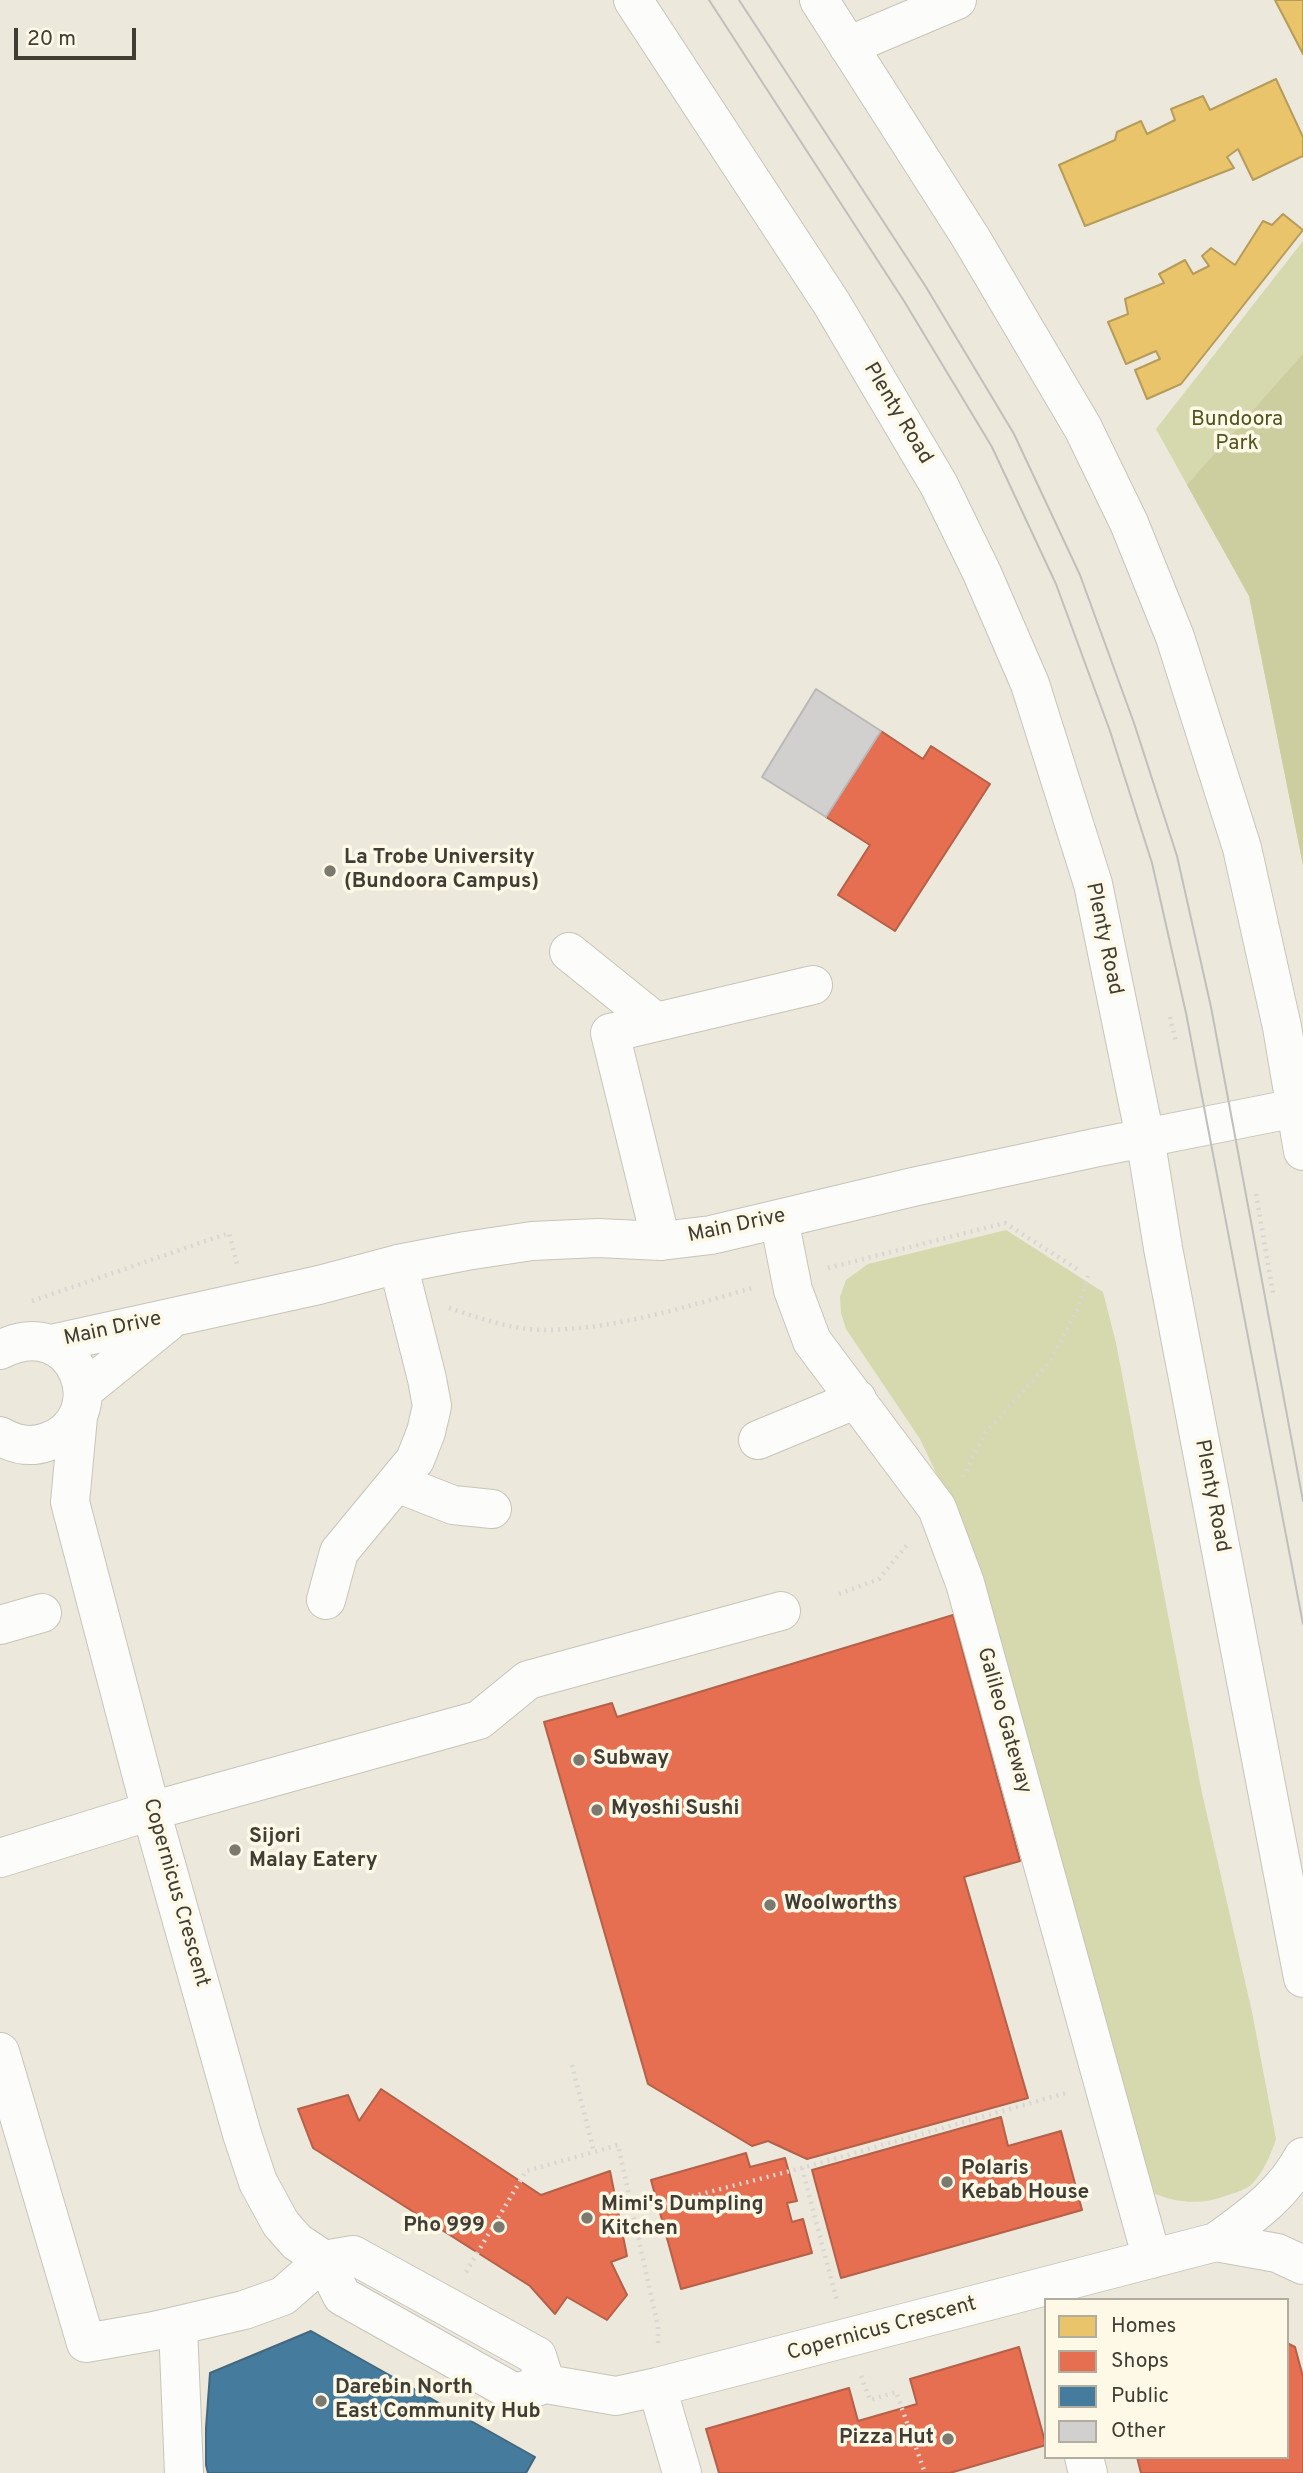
<!DOCTYPE html>
<style>
body{margin:0}
#map{position:relative;width:1303px;height:2473px;overflow:hidden;background:#ece8db;font-family:Overpass,sans-serif}
canvas{display:block}
.legend{position:absolute;left:1044px;top:2298px;width:245px;height:161px;box-sizing:border-box;background:#fef9e7;border:2px solid #b2ae9f;margin:0;padding:9px 12px;list-style:none;font-size:21px;color:#3f3d34}
.legend li{display:flex;align-items:center;gap:14px;height:35px}
.legend b{width:35px;border:2px solid #b2ae9f}
.scale{position:absolute;left:14px;top:28px;width:122px;height:32px;box-sizing:border-box;border:4px solid #3f3d34;border-top:0;padding-left:9px;font-size:21px;line-height:24px;white-space:nowrap;color:#3f3d34;-webkit-text-stroke:5px #fef9e7;paint-order:stroke}
</style>
<div id="map">
<canvas width="1303" height="2473"></canvas>
<ul class="legend">
<li><b style="height:19px;background:#e9c46a"></b>Homes</li>
<li><b style="height:19px;background:#e76f51"></b>Shops</li>
<li><b style="height:19px;background:#457b9d"></b>Public</li>
<li><b style="height:19px;background:#d2d0ce"></b>Other</li>
</ul>
<div class="scale">20 m</div>
</div>
<script>
const g = document.querySelector('canvas').getContext('2d');
g.lineJoin = 'round';
function fill(path, color) {
  g.fillStyle = color;
  g.fill(path, 'evenodd');
}
function stroke(path, color, width, dash) {
  g.strokeStyle = color;
  g.lineWidth = width;
  g.lineCap = dash ? 'butt' : 'round';
  g.setLineDash(dash || []);
  g.stroke(path);
}
function drawText(font, color, halo, rows, align = 'center') {
  g.font = font + ' Overpass,sans-serif';
  g.lineWidth = 7;
  g.setLineDash([]);
  g.textBaseline = 'middle';
  g.strokeStyle = halo;
  g.fillStyle = color;
  for (const [text, x, y, turn = 0] of rows) {
    g.save();
    g.translate(x, y);
    g.rotate((+turn || 0) * Math.PI / 180);
    g.textAlign = isNaN(turn) ? turn : align;
    if (halo) g.strokeText(text, 0, 0);
    g.fillText(text, 0, 0);
    g.restore();
  }
}
fill(new Path2D(`
 M1303 241V865L1249 596 1156 429Z
 M1006 1230 1103 1292 1116 1343 1202 1793 1252 2012 1276 2139C1271 2154 1264 2171 1253 2183 1246 2190 1237 2192 1228 2195 1200 2206 1175 2203 1148 2191L951 1504 920 1439 846 1329 841 1313 840 1297 846 1280 868 1264Z`), '#d6d8ad');
fill(new Path2D(`
 M1303 354V865L1249 596 1187 485Z`), '#cccea0');
const homes = new Path2D(`
 M1275 0H1303V54Z
 M1276 79 1303 137V156L1253 180 1238 149 1227 157 1234 168 1085 226 1059 165 1115 140 1117 132 1141 121 1147 134 1175 120 1171 109 1203 96 1210 110Z
 M1283 214 1303 230 1181 384 1147 399 1135 370 1160 359 1156 351 1126 364 1108 322 1128 314 1125 299 1164 283 1159 274 1185 260 1193 274 1209 266 1202 256 1211 248 1235 265 1263 221 1272 225Z`);
fill(homes, '#e9c46a');
stroke(homes, '#b69c5a', 2);
const shops = new Path2D(`
 M881 731 923 759 931 746 990 784 895 931 838 895 870 845 826 817Z
 M953 1615 1020 1861 964 1877 1028 2098 807 2159 768 2141 752 2146 648 2084 544 1722 612 1703 617 1717Z
 M381 2089 541 2195 610 2171 627 2256 611 2262 627 2295 607 2320 567 2297 555 2314 530 2286 313 2148 298 2109 348 2095 359 2121Z
 M1001 2117 1008 2146 1061 2131 1082 2210 841 2278 812 2170Z
 M746 2153 750 2167 785 2158 797 2201 787 2203 792 2222 803 2219 812 2253 681 2289 651 2180Z
 M1287 2343 1295 2347 1303 2377V2473H1141L1137 2457H1287Z
 M1019 2347 1046 2445 950 2473H719L706 2429 849 2388 858 2421 917 2404 910 2379Z`);
fill(shops, '#e76f51');
stroke(shops, '#b56048', 2);
const public = new Path2D(`
 M311 2331 535 2457 526 2473H208L206 2465V2428L210 2373Z`);
fill(public, '#457b9d');
stroke(public, '#43687e', 2);
const building = new Path2D(`
 M816 689 881 731 826 817 762 777Z`);
fill(building, '#d2d0ce');
stroke(building, '#bab8b6', 2);
const minor = new Path2D(`
 M848 46 957 0
 M569 952 656 1022
 M779 1219 793 1290 812 1341 937 1508 965 1583 1152 2259
 M661 1241 610 1033 813 985
 M51 1344 319 1285 398 1264 466 1251 532 1241 598 1238 661 1241 711 1235 913 1187 1094 1148 1296 1108
 M0 1350C76 1310 116 1418 47 1442 30 1448 15 1445 0 1436
 M83 1391 168 1322
 M78 1417 70 1502 151 1811 242 2134 258 2182 281 2224 297 2242 324 2260 342 2296 515 2393 546 2384 616 2396 657 2387 1216 2242C1250 2217 1282 2196 1303 2157
 M758 1440 857 1399
 M397 1483 453 1505 492 1509
 M326 1600 339 1552 415 1460 426 1432 432 1406 427 1379 398 1264
 M0 1625 42 1613
 M0 1858 151 1811 479 1720 528 1680 781 1611
 M0 2052 86 2343 154 2331 244 2310 283 2296 324 2260
 M1216 2242 1277 2253 1303 2265
 M324 2260 353 2255 537 2356 546 2384
 M178 2326 184 2473
 M657 2387 682 2473
 M1084 2457 1088 2473`);
const highway = new Path2D(`
 M633 0 832 304 939 485 982 573 1030 684 1093 884 1145 1137 1163 1248 1303 1978
 M819 0 971 238 1083 428 1129 523 1175 637 1242 848 1282 1027 1303 1151`);
stroke(minor, '#c7c4ba', 40);
stroke(highway, '#c7c4ba', 40);
stroke(new Path2D(`
 M1170 1017 1176 1042
 M1256 1194 1273 1293
 M828 1268 1005 1223 1080 1271
 M32 1301 229 1233 237 1264
 M449 1308C482 1319 516 1331 550 1330 619 1328 686 1307 752 1288
 M963 1477 985 1433 1048 1364 1078 1309 1088 1276
 M839 1594 879 1579 907 1545
 M572 2065 594 2152 618 2145 658 2327V2346
 M802 2168 837 2301
 M631 2212 802 2168 1066 2093
 M466 2272 526 2171 594 2152
 M861 2376 870 2400 896 2392 925 2473`), '#d8d7d3', 4.5, [2, 5]);
stroke(minor, '#fcfcfa', 38);
stroke(highway, '#fcfcfa', 38);
stroke(new Path2D(`
 M709 0 904 301 992 447 1056 584 1110 731 1152 863 1186 1013 1303 1624
 M739 0 926 287 1014 434 1080 575 1134 723 1177 856 1211 1007 1303 1501`), '#c0bfbc', 2);
for (const [x, y, r, color] of [
 [330,871,7,"#7c796e"],
 [579,1760,7,"#7c796e"],
 [597,1810,7,"#7c796e"],
 [235,1850,7,"#7c796e"],
 [770,1905,7,"#7c796e"],
 [947,2182,7,"#7c796e"],
 [587,2218,7,"#7c796e"],
 [499,2227,7,"#7c796e"],
 [321,2401,7,"#7c796e"],
 [948,2439,7,"#7c796e"]
]) {
  const dot = new Path2D();
  dot.arc(x, y, r, 0, 2 * Math.PI);
  g.fillStyle = color;
  g.fill(dot);
  stroke(dot, '#fef9e7', 2.5);
}
drawText('21px', '#3f3d34', '#fef9e7', [
 ["Plenty Road",897,414,59],
 ["Plenty Road",1103,939,78],
 ["Main Drive",737,1227,-12],
 ["Main Drive",113,1330,-12],
 ["Plenty Road",1211,1496,79],
 ["Galileo Gateway",1003,1721,74],
 ["Copernicus Crescent",175,1893,74],
 ["Copernicus Crescent",882,2330,-15]
]);
drawText('21px', '#4f541e', '#fef9e7', [
 ["Bundoora",1237,421],
 ["Park",1237,445]
]);
drawText('bold 21px', '#3f3d34', '#fef9e7', [
 ["La Trobe University",344,859],
 ["(Bundoora Campus)",344,883],
 ["Subway",593,1760],
 ["Myoshi Sushi",611,1810],
 ["Sijori",249,1838],
 ["Malay Eatery",249,1862],
 ["Woolworths",784,1905],
 ["Polaris",961,2170],
 ["Kebab House",961,2194],
 ["Mimi's Dumpling",601,2206],
 ["Kitchen",601,2230],
 ["Pho 999",485,2227,"right"],
 ["Darebin North",335,2389],
 ["East Community Hub",335,2413],
 ["Pizza Hut",934,2439,"right"]
], 'left');
</script>
